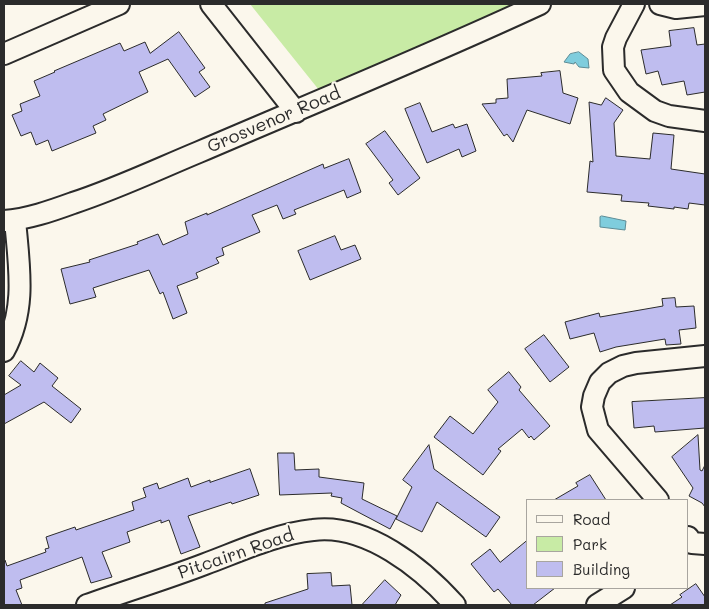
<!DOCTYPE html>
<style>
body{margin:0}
#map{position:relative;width:709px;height:609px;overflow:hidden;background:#fbf7ec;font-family:Mali,sans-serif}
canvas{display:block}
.frame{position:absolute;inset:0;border:5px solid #2b2b2b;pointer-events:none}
.legend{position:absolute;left:526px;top:499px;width:162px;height:90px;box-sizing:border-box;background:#fbf7ec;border:1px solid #a8a59f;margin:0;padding:6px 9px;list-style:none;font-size:15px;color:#2b2b2b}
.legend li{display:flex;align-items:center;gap:10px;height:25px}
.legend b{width:25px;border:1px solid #a8a59f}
</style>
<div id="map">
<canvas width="709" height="609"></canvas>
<div class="frame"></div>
<ul class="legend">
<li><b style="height:6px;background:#fbf7ec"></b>Road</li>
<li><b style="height:14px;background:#c8eba5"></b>Park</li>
<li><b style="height:14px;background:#bfbdef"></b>Building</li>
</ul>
</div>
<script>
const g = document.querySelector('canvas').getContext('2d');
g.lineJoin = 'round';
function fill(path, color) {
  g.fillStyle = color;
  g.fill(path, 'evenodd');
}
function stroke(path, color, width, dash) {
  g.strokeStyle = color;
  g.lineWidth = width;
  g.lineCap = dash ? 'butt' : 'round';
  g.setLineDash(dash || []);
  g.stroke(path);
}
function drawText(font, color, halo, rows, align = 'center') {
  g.font = font + ' Mali,sans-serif';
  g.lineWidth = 4.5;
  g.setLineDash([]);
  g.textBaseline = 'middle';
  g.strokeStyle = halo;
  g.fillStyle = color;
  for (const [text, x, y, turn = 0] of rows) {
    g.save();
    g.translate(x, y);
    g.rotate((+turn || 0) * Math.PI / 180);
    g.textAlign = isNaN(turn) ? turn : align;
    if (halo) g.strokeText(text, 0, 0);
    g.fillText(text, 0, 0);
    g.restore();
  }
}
fill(new Path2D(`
 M250 4H519L319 90Z`), '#c8eba5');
const water = new Path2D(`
 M579 52 588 59 589 68 579 67 575 62 574 64 564 62 570 54Z
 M602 216 626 221 625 230 600 227V217Z`);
fill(water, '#7fcddd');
stroke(water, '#5d8c96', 1);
const building = new Path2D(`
 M694 28 697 45 705 44V92L687 95 684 81 662 85 658 71 646 74 641 50 671 46 669 31Z
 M179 32 205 68 199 72 210 87 195 97 168 59 139 72 148 92 103 114 106 120 93 126 96 133 52 151 48 140 36 145 31 132 21 136 12 115 22 111 20 104 40 96 34 81 55 72 54 71 120 43 124 51 145 42 150 53Z
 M560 71 563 93 578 98 570 124 527 110 513 142 507 134 504 136 482 104 496 103V99L508 98 507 79 542 76 541 73Z
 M606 98 623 110 614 123 616 156 650 159 653 133 674 135 671 169 705 174V205L689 203 688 209 674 207V209L648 206 649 203 621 201 622 195 587 192 590 161 593 162 589 102 601 105Z
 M420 103 432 132 453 124 455 128 467 124 476 151 462 157 459 149 427 163 405 109Z
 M385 131 420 178 398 195 389 183 393 180 366 144Z
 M349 159 361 192 347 198 344 190 294 210 296 214 283 219 277 205 252 215 260 232 222 248 224 255 216 258 219 263 196 273 198 278 177 286 187 313 173 319 163 292 160 294 149 270 93 288 96 297 70 304 61 269 90 262 89 260 138 244 137 242 158 234 163 245 188 234 185 222 207 213V215L323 164 324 168Z
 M335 236 341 250 355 245 361 259 310 280 298 251Z
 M675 298 676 307 694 306 696 328 679 330 681 344 666 345 665 339 616 347 600 352 594 333 570 339 565 322 599 313 600 317 663 306 662 299Z
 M544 335 569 367 550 382 525 349Z
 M21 361 34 372 40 363 58 378 52 386 81 409 71 423 44 402 4 424V395L21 385 9 376Z
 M509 372 521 387 519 390 550 426 534 440 531 436 529 438 522 429 498 449 501 451 483 475 434 437 450 416 473 434 498 402 488 390Z
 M705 398V428L655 432 654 426 634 428 632 402Z
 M698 435 700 470 702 471 705 465V507L702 503 689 496 693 488 672 457Z
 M429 445 434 469 500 517 486 537 437 502 422 532 396 519 412 487 403 480Z
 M278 453H294L295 470 319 469V477L364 483 362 499 397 516 390 529 341 503 342 498 331 496 332 493 280 495Z
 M250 469 259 495 232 504 231 502 188 516 200 547 181 554 169 520 161 523V520L127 532 130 542 102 552 112 577 91 583 82 557 20 580 22 588 16 590 22 605H4V560H5L7 566 46 552 45 549 49 548 46 537 75 527 76 530 134 510 132 502 146 497 143 488 157 483 159 489 188 478 191 487 210 480V482Z
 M590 475 606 500H554L578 486 576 483Z
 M528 540V588H555L533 605H512L498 589 494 592 471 564 490 549 500 562Z
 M331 573 332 586 350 585 352 605H265V603L308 589 307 574Z
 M385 580 401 595 395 605H362Z
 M696 584 705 597V605H670L682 597 680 595Z`);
fill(building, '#bfbdef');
stroke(building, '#2b2b2b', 1);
const minor = new Path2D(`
 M211 4 296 112
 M634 4 616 38 613 47 614 70 629 92 655 111 669 116 705 121
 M660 4 676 8 705 5
 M4 54 119 4
 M4 221C28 219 51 211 73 203 116 189 158 169 199 152 313 103 428 56 540 4
 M4 351C27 309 19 266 15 220
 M658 500 598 430 592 407 594 396 600 382 609 373 623 366 636 363 705 356
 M688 537 692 543 705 544
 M87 605C126 591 166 579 205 564 240 551 276 534 313 530 366 523 422 568 455 605
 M597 605 624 588`);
stroke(minor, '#2b2b2b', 24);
stroke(minor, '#fbf7ec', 20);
drawText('18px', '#2b2b2b', '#fbf7ec', [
 ["Grosvenor Road",274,120,-23],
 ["Pitcairn Road",236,554,-19]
]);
</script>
